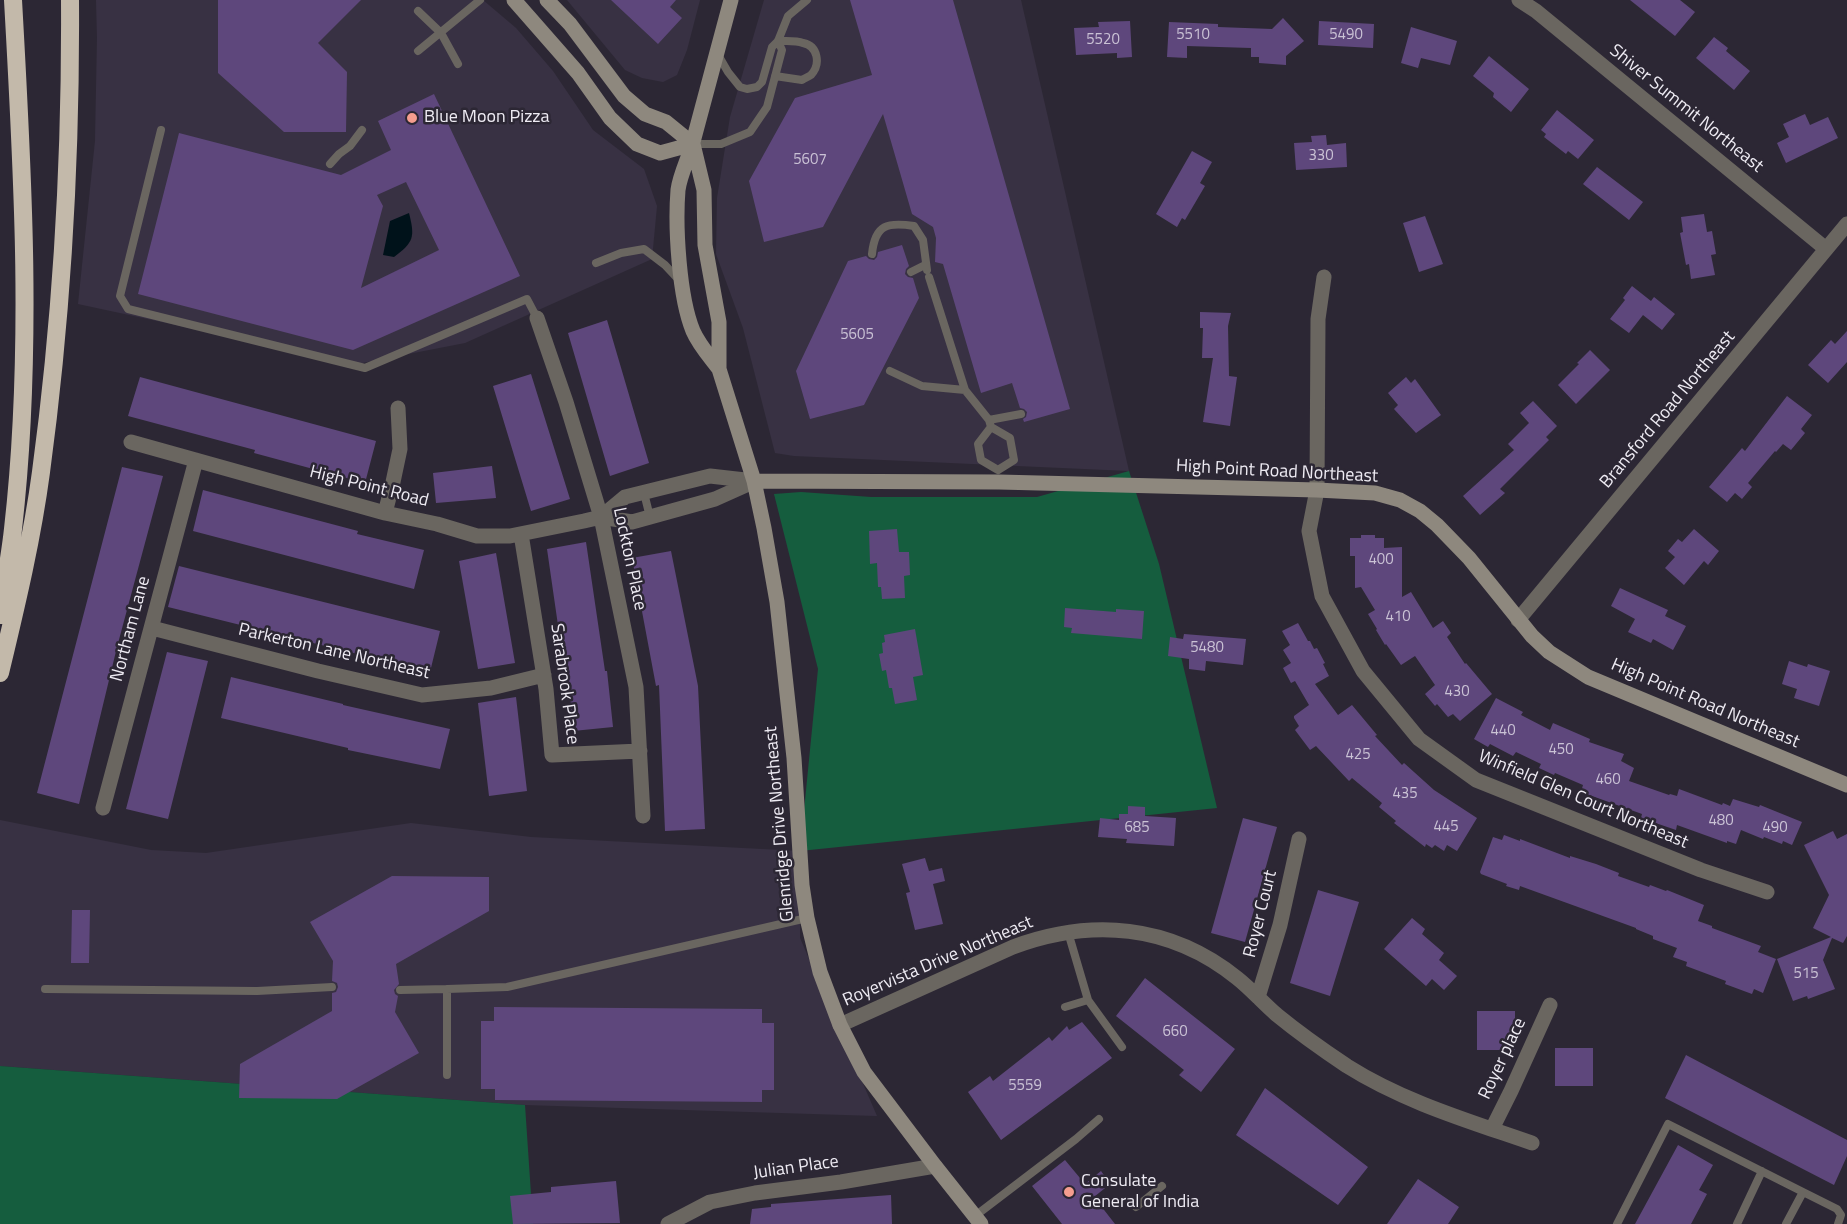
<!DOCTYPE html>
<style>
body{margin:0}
canvas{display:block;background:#2c2734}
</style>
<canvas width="1847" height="1224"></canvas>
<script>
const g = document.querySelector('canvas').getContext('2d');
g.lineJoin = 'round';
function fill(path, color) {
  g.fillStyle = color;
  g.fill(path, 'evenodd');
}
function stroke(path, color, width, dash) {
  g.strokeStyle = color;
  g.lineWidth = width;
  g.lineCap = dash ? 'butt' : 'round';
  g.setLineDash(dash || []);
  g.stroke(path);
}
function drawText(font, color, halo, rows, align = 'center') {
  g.font = font + ' "Titillium Web",sans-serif';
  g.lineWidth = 5;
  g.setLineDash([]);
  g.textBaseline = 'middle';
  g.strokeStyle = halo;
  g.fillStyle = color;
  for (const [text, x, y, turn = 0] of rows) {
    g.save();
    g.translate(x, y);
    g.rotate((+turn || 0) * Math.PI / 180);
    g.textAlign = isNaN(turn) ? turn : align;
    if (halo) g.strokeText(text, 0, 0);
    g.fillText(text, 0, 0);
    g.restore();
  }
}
fill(new Path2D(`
 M96 0H483L516 28 553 71 593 130 644 169 657 206 652 259 465 343 357 364 78 304 95 141 97 38Z
 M567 0H700L687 50 677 75 663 82 642 78 625 70Z
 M764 0H1021L1129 471 794 456 775 453 743 328 716 254 717 198 730 117Z
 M0 820 151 850 206 853 411 823 531 837 800 851V938L877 1116 525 1105 0 1066Z`), '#383143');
fill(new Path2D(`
 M1129 471 1159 564 1217 808 800 851 818 669 774 494 801 492 871 497H1037Z
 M0 1066 525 1105 533 1224H0Z`), '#155d3e');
fill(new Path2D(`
 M409 213C415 237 414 242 394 257L383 255 390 221Z`), '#00121a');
fill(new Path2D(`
 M218 0H361L318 43 347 72 346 132H284L218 73Z
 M611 0H676L670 7 682 18 658 44Z
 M850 0H953L1070 409 1024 422 1023 419 1026 417 1027 412 1024 409 1020 408 1012 383 981 393 943 264 935 262 936 238 933 227 912 214 883 114 823 227 764 242 749 181 795 98 872 75Z
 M1630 0H1680L1695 12 1675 36Z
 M1283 18 1304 41 1286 56V65L1259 63V57H1251V48L1187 46V58L1167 57 1169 22 1218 24V27L1272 29Z
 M1130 21 1132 57 1117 58V53L1076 55 1074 28 1099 27 1098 22Z
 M1319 21 1374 24 1373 48 1318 45Z
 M1411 27 1457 41 1450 65 1421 58 1418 68 1401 63Z
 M1714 37 1728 48 1726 51 1750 71 1734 90 1696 58Z
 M1489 56 1529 89 1511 112 1493 97 1494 93 1473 76Z
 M434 94 520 276 353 350 138 294 179 133 341 175 391 150 378 121ZM406 182 439 250 361 288 383 206 377 195Z
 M1557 110 1594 140 1578 159 1568 151 1566 154 1544 137 1546 134 1541 130Z
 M1805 114 1810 125 1828 117 1838 138 1786 163 1777 143 1789 137 1783 124Z
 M1326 135 1327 145 1346 143 1347 167 1296 170 1294 143 1312 142 1311 136Z
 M1192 151 1212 162 1200 183 1205 186 1185 220 1182 218 1177 227 1156 214Z
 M1597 167 1643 202 1629 220 1583 184Z
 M1704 214 1707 232 1712 231 1716 254 1711 255 1715 275 1691 279 1689 264 1686 265 1680 233 1683 232 1681 217Z
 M1425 216 1443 264 1419 272 1403 223Z
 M902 245 909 266 906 269 905 274 908 277 913 278 919 298 864 405 810 419 796 371 848 261 866 256 869 259 874 260 877 257 878 252Z
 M1632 286 1651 301 1654 297 1675 314 1662 330 1643 315 1629 333 1610 319 1625 300 1623 298Z
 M1200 312 1231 313 1228 326 1229 376 1237 377 1230 426 1203 422 1213 358H1202L1203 328H1200Z
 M607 320 649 463 610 476 568 333Z
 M1847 331V362L1828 383 1808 365 1831 340 1835 344Z
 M1590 350 1610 370 1576 404 1558 385 1579 364 1577 363Z
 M531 374 570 499 531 511 493 386Z
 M140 377 376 441 365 483 254 453 255 450 128 416Z
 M1406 377 1411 383 1415 379 1441 415 1416 433 1394 409 1398 405 1388 393Z
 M1787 396 1812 415 1801 429 1805 433 1791 450 1783 444 1776 452 1775 451 1748 483 1752 487 1742 499 1735 493 1727 502 1709 487 1742 448 1745 451Z
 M1533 401 1557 426 1546 437 1549 440 1500 489 1505 493 1480 515 1463 496 1514 450 1508 444 1529 423 1520 413Z
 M492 466 496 498 436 503 433 473Z
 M122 467 163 476 117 647 79 804 37 793Z
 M203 490 358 531 357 534 424 550 414 589 193 531Z
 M897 529 899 552H909L910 575 904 576 905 598 882 599 881 587H878L877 563 870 564 869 531Z
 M1694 529 1719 551 1708 565 1704 561 1684 585 1665 568 1675 557 1668 551 1678 539 1682 542Z
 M1361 535H1375V538H1384V548L1402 547V597L1411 592 1433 628 1443 621 1451 633 1447 637 1465 664 1466 663 1492 694 1460 721 1453 714 1448 717 1437 704 1435 706 1425 694 1435 685 1415 656 1401 665 1386 644 1385 645 1376 630 1377 629 1368 614 1375 610 1361 587 1355 588V556H1350V538H1361Z
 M586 542 605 671H607L613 727 573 731 567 659 563 660 547 549Z
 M671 551 698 686 705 829 665 831 659 685 656 686 632 558Z
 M496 553 515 663 478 669 459 561Z
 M179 566 440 631 430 672 168 607Z
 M1620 588 1668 610 1665 616 1686 626 1673 650 1653 639 1651 643 1628 632 1635 619 1611 606Z
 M1065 608 1116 612V609L1144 611 1142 639 1071 633 1072 628 1064 627Z
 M1298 623 1308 641H1310L1314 649 1317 648 1325 663 1323 664 1329 676 1315 684 1338 715 1352 705 1377 735 1375 736 1402 765 1404 763 1434 790 1477 818 1457 851 1447 845 1444 851 1435 845 1432 848 1426 844 1425 847 1394 823 1396 821 1379 807 1382 803 1352 778 1349 781 1316 746 1310 750 1295 730 1299 726 1294 718V716L1309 705 1295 681 1291 683 1283 668 1291 663 1283 650 1290 645 1282 631Z
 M915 629 923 675 913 677 917 700 895 704 892 688H889L886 670 882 671 879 654 883 653 882 643 885 642 884 635Z
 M1184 634 1246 639 1243 665 1206 661 1205 671 1189 669V659L1168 656 1170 637 1183 639Z
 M167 652 208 661 168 819 126 809Z
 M1789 661 1807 667 1808 664 1830 671 1819 706 1794 698 1797 689 1782 684Z
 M231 677 343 704V705L450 729 440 769 348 750V748L221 718Z
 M516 697 527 791 489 796 478 703Z
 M1496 698 1523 712 1521 715 1550 730 1553 723 1590 739 1589 742 1624 754 1621 761 1634 768 1629 781 1669 795 1670 794 1677 796 1679 789 1722 805 1723 803 1730 806 1733 799 1759 807 1760 805 1802 822 1792 845 1783 841 1782 844 1764 837 1763 839 1741 830 1736 844 1727 841V843L1677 825 1676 830 1641 818 1642 814 1581 792 1583 785 1555 773 1554 775 1539 768 1541 764 1516 752 1513 756 1490 744 1488 747 1474 739Z
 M1128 806 1145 807V816L1176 818 1174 846 1126 843 1127 839 1098 837 1100 818 1119 820V814H1128Z
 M1243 818 1277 827 1245 942 1211 933Z
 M1833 831 1837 839 1847 834V936L1843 943 1832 938 1823 960 1835 989 1808 999 1807 996 1793 1001 1777 959 1831 937 1813 928 1829 895 1804 845Z
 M1504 835 1520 841V839L1570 858V856L1596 864 1619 873 1618 876 1649 887 1650 885 1666 891 1667 890 1704 905 1698 921 1712 926V928L1761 946 1758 952 1776 959 1763 993 1754 989 1752 994 1725 984 1726 981 1686 966 1687 962 1673 957 1677 948 1653 939V936L1636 929V928L1520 886 1519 890 1506 886 1507 884 1481 874 1480 872 1493 837 1502 840Z
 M925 858 929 871 942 868 945 881 933 884 943 924 915 930 906 893 910 892 902 864Z
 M392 876 489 877V911L396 964 399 984 394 990 395 994 398 996 395 1012 419 1053 337 1099 239 1098 240 1064 332 1011V993L336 992 338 987 337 983 332 981 333 961 310 922Z
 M1318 890 1359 902 1330 996 1290 983Z
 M72 910H90L89 963H71Z
 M1412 918 1425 929 1422 934 1444 953 1439 960 1457 976 1444 990 1432 979 1426 986 1384 949Z
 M1145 978 1235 1049 1201 1092 1179 1075 1184 1070 1116 1016Z
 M494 1007 762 1009V1023H774V1090H762V1102L495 1100V1089H481V1021H494Z
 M1477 1011H1515V1050H1477Z
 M1082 1022 1112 1058 1001 1140 968 1092 990 1076 993 1081 1049 1037 1052 1041 1067 1026 1069 1030Z
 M1555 1048H1593V1086H1555Z
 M1686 1055 1847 1140V1156L1834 1185 1665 1098Z
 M1265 1088 1368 1167 1338 1205 1236 1135Z
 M1678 1145 1713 1165 1699 1190 1707 1194 1691 1224H1635Z
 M1065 1160 1085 1184 1101 1171 1110 1184 1094 1197 1115 1224H1062L1032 1186Z
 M1418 1179 1459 1207 1448 1224H1387Z
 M616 1181 620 1223 513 1224 510 1196 551 1192V1187Z
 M891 1195 892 1224H750L752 1209 771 1207V1204Z`), '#5e477c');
stroke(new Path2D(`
 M418 11 441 33 458 64
 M418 51 480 0
 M717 53 728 72 740 87 747 89 757 87 762 82 772 47 778 41 788 16 807 0
 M775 76 802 80C805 78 808 77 811 75 821 64 818 46 803 43 796 40 786 41 778 41
 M161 130 120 296 128 309 365 368 527 299 537 318
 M693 144H721L750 132 767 107 782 50 778 41
 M330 164 339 154 350 146 362 130
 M872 254C875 224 888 222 914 226L923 240 927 270
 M596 263 621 253 644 249 665 265 679 280
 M911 272 925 265
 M929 277 965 390
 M890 371 922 386 965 390 989 420 991 427 1010 438 1014 460 998 470
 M989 420 1021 414
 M991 427 978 444 981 460 998 470
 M644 493 650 517
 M1068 932 1088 1000 1122 1047
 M45 989 257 991 332 987
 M400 990 447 989
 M1065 1007 1088 1000
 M447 1075V989L507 987 807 918
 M1803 1192 1837 1209 1841 1215 1838 1224
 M1136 1207 1162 1186
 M975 1216 1076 1139 1099 1119
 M1617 1224 1668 1124 1803 1192 1786 1224
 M1737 1224 1762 1171`), '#6a6660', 8);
stroke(new Path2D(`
 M1519 0 1536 11 1826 249
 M1324 277 1318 319 1317 490 1309 531 1322 596 1363 671 1419 739 1476 780 1701 870 1767 892
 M537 318 566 402 601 517 636 687 643 816
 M131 442 385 513 437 524 477 536H510L584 521 601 517 625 497 710 476 754 481
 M385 513 393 482 400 449 398 408
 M601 517 632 522 715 499 753 482
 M521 534 546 689 552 755 640 751
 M1518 620 1847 224
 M152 628 318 671 422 695 491 688 544 675
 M103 808 196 460
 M1258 997 1280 925 1299 839
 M840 1025 1013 947C1091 918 1170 924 1237 978 1251 989 1263 1003 1277 1015 1299 1033 1323 1050 1347 1066 1404 1102 1469 1121 1532 1143
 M1492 1129 1511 1091 1550 1005
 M668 1224 710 1202 755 1193 841 1182 935 1166`), '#6a6660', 15);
stroke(new Path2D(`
 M514 0 578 73 610 118 637 144 660 153 693 144
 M547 0 570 24 624 96 645 114 666 122 693 144
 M693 144 704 190 705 245 719 322V369L754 481 764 528 777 602 794 758 802 885 807 918 820 972 840 1025 864 1072 935 1166 981 1224
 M719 369C710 357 699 345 693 331 679 297 675 227 678 190 680 174 689 158 693 142 706 95 718 47 731 0
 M754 481 999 482 1317 490 1375 493 1400 500 1420 511 1437 525 1469 558 1532 636 1549 652 1588 677 1847 785`), '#8e887e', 15);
stroke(new Path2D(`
 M0 615C4 586 10 558 13 529 33 353 23 176 13 0
 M0 673C16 606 32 540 41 472 62 316 71 158 70 0`), '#c3b9aa', 18);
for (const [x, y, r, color] of [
 [412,118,6,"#f59d8f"],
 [1069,1192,6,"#f59d8f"]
]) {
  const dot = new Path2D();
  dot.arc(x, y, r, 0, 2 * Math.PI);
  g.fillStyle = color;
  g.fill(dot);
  stroke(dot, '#2c2734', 2);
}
drawText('15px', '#cac2d5', null, [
 ["5510",1193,35],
 ["5490",1346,35],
 ["5520",1103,40],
 ["330",1321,156],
 ["5607",810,160],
 ["5605",857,335],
 ["400",1381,560],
 ["410",1398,617],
 ["5480",1207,648],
 ["430",1457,692],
 ["440",1503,731],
 ["450",1561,750],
 ["425",1358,755],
 ["460",1608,780],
 ["435",1405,794],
 ["480",1721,821],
 ["445",1446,827],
 ["685",1137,828],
 ["490",1775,828],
 ["515",1806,974],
 ["660",1175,1032],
 ["5559",1025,1086]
]);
drawText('18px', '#eeebf3', '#2c2734', [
 ["Shiver Summit Northeast",1686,109,39],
 ["Bransford Road Northeast",1668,410,-50],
 ["High Point Road Northeast",1277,472,3],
 ["High Point Road",369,487,14],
 ["Lockton Place",629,559,78],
 ["Northam Lane",131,629,-75],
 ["Parkerton Lane Northeast",334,652,13],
 ["Sarabrook Place",564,684,82],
 ["High Point Road Northeast",1705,704,23],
 ["Winfield Glen Court Northeast",1583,800,23],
 ["Glenridge Drive Northeast",780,824,-95],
 ["Royer Court",1261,914,-76],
 ["Royervista Drive Northeast",938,962,-23],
 ["Royer place",1503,1059,-65],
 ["Julian Place",796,1168,-8]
]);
drawText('18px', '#eeebf3', '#2c2734', [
 ["Blue Moon Pizza",424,118],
 ["Consulate",1081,1182],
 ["General of India",1081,1203]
], 'left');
</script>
